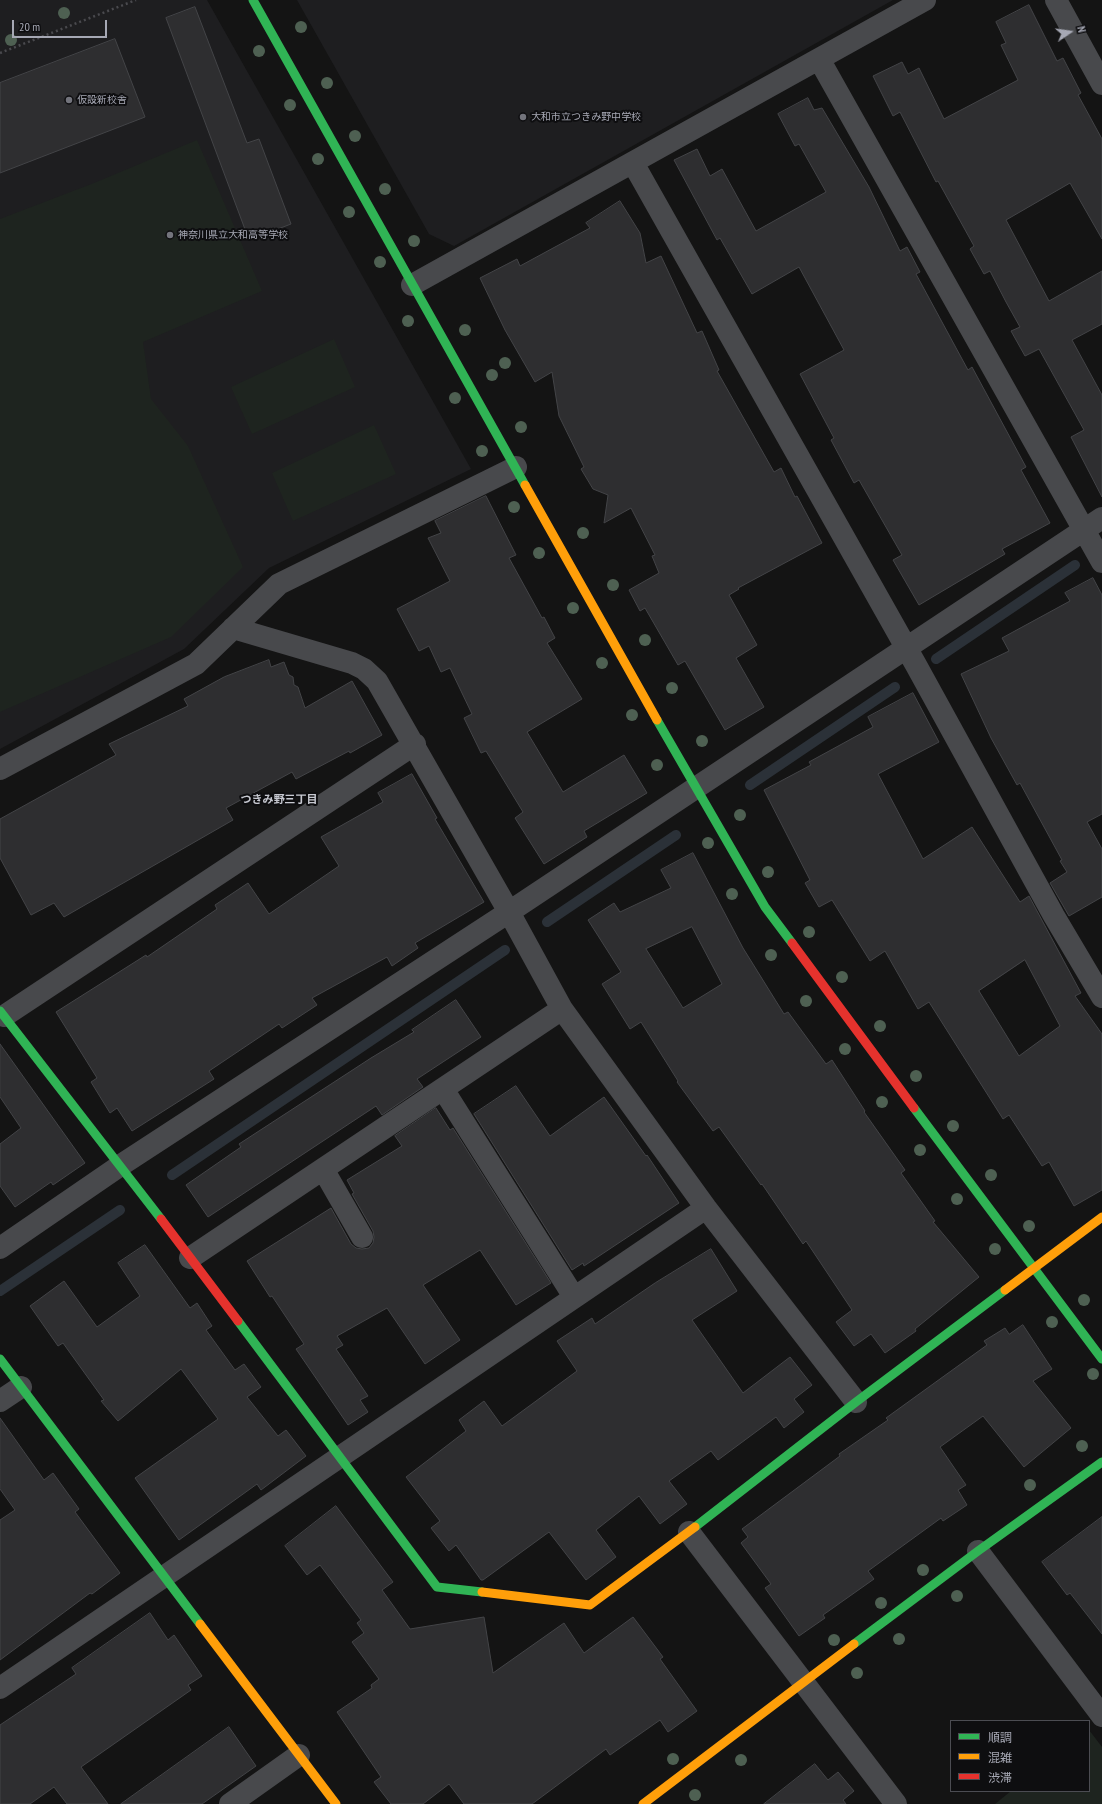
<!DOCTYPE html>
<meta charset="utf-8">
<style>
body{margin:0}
#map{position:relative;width:1102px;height:1804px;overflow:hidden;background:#141414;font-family:"PT Sans Narrow","Noto Sans JP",sans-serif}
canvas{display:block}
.legend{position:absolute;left:950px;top:1720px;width:140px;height:72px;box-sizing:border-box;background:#0e0e10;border:1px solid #4b4c52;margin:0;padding:5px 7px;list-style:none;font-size:12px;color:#a6a8b4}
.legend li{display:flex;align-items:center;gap:8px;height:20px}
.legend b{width:20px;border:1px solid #4b4c52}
.north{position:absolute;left:1050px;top:12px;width:40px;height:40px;-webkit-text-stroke:3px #0e0e10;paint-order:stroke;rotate:77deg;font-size:11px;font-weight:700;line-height:16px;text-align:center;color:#a6a8b4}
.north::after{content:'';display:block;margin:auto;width:14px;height:18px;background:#a6a8b4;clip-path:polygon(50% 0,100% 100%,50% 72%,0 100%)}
.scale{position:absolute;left:12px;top:20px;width:95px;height:18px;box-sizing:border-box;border:2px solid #a6a8b4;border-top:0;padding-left:5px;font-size:12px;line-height:14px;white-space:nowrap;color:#a6a8b4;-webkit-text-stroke:3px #0e0e10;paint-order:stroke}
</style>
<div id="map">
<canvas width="1102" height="1804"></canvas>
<ul class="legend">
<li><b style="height:5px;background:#30b455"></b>順調</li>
<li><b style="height:5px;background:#ff9f0a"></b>混雑</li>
<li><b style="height:5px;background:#e5322d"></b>渋滞</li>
</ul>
<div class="north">N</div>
<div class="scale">20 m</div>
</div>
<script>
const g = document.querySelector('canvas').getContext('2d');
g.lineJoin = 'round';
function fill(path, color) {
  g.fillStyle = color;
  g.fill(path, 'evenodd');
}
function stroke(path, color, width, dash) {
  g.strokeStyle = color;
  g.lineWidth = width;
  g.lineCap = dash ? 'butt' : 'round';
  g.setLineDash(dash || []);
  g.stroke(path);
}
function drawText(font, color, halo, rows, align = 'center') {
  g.font = font + ' "PT Sans Narrow","Noto Sans JP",sans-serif';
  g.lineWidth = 4;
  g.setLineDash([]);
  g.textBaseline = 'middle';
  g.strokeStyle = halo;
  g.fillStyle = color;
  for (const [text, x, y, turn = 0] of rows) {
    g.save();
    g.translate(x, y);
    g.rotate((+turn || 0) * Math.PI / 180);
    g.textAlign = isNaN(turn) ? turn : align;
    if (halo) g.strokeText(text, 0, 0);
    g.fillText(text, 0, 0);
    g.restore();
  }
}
fill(new Path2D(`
 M0 0H207L471 469 269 568 184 649 0 749Z
 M297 0H893L454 246 429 234Z`), '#1e1e20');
fill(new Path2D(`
 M197 140 262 291 143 342 151 399 188 446 243 567 171 637 0 712V219L94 183Z
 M334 339 355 387 252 434 231 387Z
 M374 425 396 474 293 521 272 473Z
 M1089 1730 1102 1747V1804H995L1011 1791H1089Z`), '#1e241f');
stroke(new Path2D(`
 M936 659 1075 565
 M750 785 895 687
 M547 922 676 835
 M172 1175 505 950
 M0 1291 120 1210`), '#2b3138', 10);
const building = new Path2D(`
 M1029 5 1057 61 1063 58 1081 93 1078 95 1102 139V239L1070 183 1006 220 1049 301 1102 271V324L1072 340 1102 395V497L1071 437 1084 430 1039 349 1025 356 1011 331 1020 327 1006 302 990 271 984 274 970 249 974 246 938 181 936 182 900 112 893 116 873 76 902 62 908 74 919 68 944 119 1018 80 1001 45 1006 43 996 22Z
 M195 7 247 143 259 139 291 224 249 240 166 18Z
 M115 39 145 117 0 173V83Z
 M808 98 814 110 822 108 869 187 900 251 907 247 920 272 916 274 968 370 972 367 1026 467 1021 470 1050 523 1002 549 1005 554 919 605 893 560 902 555 859 480 854 483 831 440 834 438 800 374 844 350 799 267 752 294 720 238 717 240 674 160 697 149 710 176 722 169 756 231 826 192 799 144 795 146 778 114Z
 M620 201 640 233 646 263 661 256 697 333 702 331 719 370 717 371 774 472 781 468 795 497 797 496 822 543 738 588 739 589 729 595 757 645 736 658 764 707 725 730 685 661 678 665 645 608 640 611 629 590 659 573 652 556 655 555 631 508 604 523 608 495 593 489 581 469 584 467 559 416 552 372 535 382 505 330 480 278 517 259 520 266 590 228 586 223Z
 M486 496 516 555 509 558 542 618 544 617 555 638 547 643 582 699 527 732 563 792 624 755 647 793 584 831 587 837 544 864 515 818 523 812 486 751 481 753 464 718 472 714 450 668 441 672 429 646 419 651 397 609 450 581 428 538 441 533 435 521Z
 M1093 578 1102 595V814L1087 822 1102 849V897L1069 916 1050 883 1067 872 1060 861 1062 860 1020 783 1017 785 991 738 961 674 1009 651 1002 638 1070 601 1065 593Z
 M269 660 271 667 284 662 289 675 293 677 294 685 298 687 305 708 352 681 382 735 350 753 349 751 296 779 292 772 226 808 233 820 64 917 54 903 31 915 0 858V819L116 755 109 744 188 706 184 699 224 677Z
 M913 693 939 742 878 774 923 859 972 827 1020 902 1029 896 1081 993 1075 996 1102 1034V1190L1074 1206 1049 1162 1042 1166 1009 1115 1003 1119 929 1002 918 1009 885 951 870 961 832 900 819 907 805 883 810 880 764 790 811 765 809 762 873 727 868 717ZM1025 960 1060 1026 1019 1056 979 991Z
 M412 774 437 818 435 819 484 902 415 943 418 948 392 966 387 957 312 998 317 1005 282 1028 279 1024 209 1071 214 1079 132 1131 117 1108 110 1113 91 1082 97 1078 56 1012 146 955 147 957 217 909 215 905 248 883 269 914 339 866 321 837 383 802 378 793Z
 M693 853 743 948 784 1014 788 1012 826 1064 832 1060 865 1111 864 1112 905 1170 901 1173 935 1221 933 1222 979 1277 915 1329 916 1331 885 1353 871 1334 854 1346 836 1322 852 1310 806 1241 803 1244 762 1184 761 1185 719 1127 713 1131 677 1082 678 1081 641 1022 630 1029 602 984 621 972 588 920 614 903 620 912 671 888 661 870ZM692 927 722 984 683 1008 646 949Z
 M456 1000 481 1037 417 1079 423 1087 382 1115 376 1106 208 1217 186 1185 241 1147 239 1144 371 1058 414 1032 412 1030Z
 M0 1044 85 1163 53 1185 51 1182 15 1207 0 1186V1144L21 1128 0 1097Z
 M516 1086 550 1136 604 1097 646 1156 647 1155 679 1203 584 1266 583 1263 572 1270 474 1114Z
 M436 1108 450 1130 453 1128 551 1283 516 1305 480 1250 423 1285 460 1340 425 1364 387 1308 337 1336 343 1345 336 1349 368 1396 360 1400 368 1412 348 1425 296 1349 304 1344 272 1296 270 1297 247 1261 331 1208 351 1244 356 1248 362 1249 369 1248 373 1243 374 1237 373 1231 352 1194 354 1193 347 1180 402 1146 395 1136Z
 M145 1245 190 1308 197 1303 212 1326 206 1330 235 1370 244 1364 261 1387 247 1397 278 1436 286 1430 306 1456 261 1490 257 1484 179 1540 135 1478 218 1419 181 1369 118 1421 101 1401 104 1400 63 1343 58 1346 30 1306 64 1281 97 1327 140 1296 118 1263Z
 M711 1249 737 1291 692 1320 743 1393 790 1357 812 1385 794 1399 804 1412 784 1428 776 1417 718 1460 711 1451 669 1481 687 1504 660 1524 639 1496 596 1530 616 1557 586 1580 549 1532 483 1580H481L456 1545 449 1551 431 1528 440 1521 406 1477 466 1431 459 1420 484 1401 502 1426 577 1371 557 1341 592 1318 595 1324 655 1283Z
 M1023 1325 1052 1369 1033 1381 1071 1428 1024 1467 983 1416 940 1447 966 1485 958 1490 967 1505 943 1521 941 1518 868 1571 874 1579 823 1615 825 1618 799 1636 765 1588 771 1584 741 1543 748 1537 742 1529 840 1456 839 1454 888 1420 886 1418 987 1345 984 1341 1005 1328 1009 1334Z
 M0 1418 44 1480 53 1473 79 1509 75 1512 120 1573 92 1594 90 1593 0 1660V1520L15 1510 0 1489Z
 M336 1506 393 1582 382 1590 410 1629 484 1617 493 1673 564 1623 584 1653 633 1617 663 1657 660 1659 697 1711 668 1732 660 1720 610 1755 606 1749 532 1804H464L449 1784 423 1804H391L374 1782 381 1777 337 1712 372 1688 371 1685 379 1679 352 1642 364 1633 357 1623 361 1620 320 1565 307 1575 285 1546Z
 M1102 1517V1634L1070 1593 1067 1595 1042 1562Z
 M150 1613 168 1640 174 1635 202 1676 188 1685 191 1690 81 1767 108 1804H67L54 1787 30 1804H0V1725L76 1674 72 1668Z
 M229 1727 256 1766 202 1804H121Z
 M815 1764 828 1780 838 1772 854 1791 843 1800 846 1804H764Z`);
fill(building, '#2e2e30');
stroke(building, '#434447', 1);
stroke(new Path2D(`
 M0 53 136 0`), '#4a4a4e', 2.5, [2, 3]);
stroke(new Path2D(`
 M1056 0 1102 84
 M819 59 1102 562
 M633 163 916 665 1054 916 1102 997
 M412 285 925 0
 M233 628 352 663 364 669 377 681 509 912 562 1009 706 1208 856 1402
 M0 769 196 664 279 584 516 467
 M4 1016 415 744
 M443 1089 574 1297
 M323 1169 362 1237
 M0 1248 121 1165 509 912 1102 518
 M190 1258 562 1009
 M0 1401 21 1387
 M689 1532 896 1804
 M978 1551 1102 1716
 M0 1688 706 1208
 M230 1804 299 1755`), '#48494c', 22);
stroke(new Path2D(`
 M253 0 525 485
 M657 720 765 907 792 943
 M0 1011 161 1219
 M914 1108 1102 1359
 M238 1321 437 1587 482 1592
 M0 1359 200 1624
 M695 1527 856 1402 1005 1290
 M854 1644 978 1551 1102 1462`), '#30b455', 9);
stroke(new Path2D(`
 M525 485 657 720
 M1005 1290 1102 1217
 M482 1592 590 1605 695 1527
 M200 1624 336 1804
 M643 1804 854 1644`), '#ff9f0a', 9);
stroke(new Path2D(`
 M792 943 914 1108
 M161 1219 238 1321`), '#e5322d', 9);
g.fillStyle = '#4e6052';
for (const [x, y] of [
 [64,13],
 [301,27],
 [11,40],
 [259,51],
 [327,83],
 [290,105],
 [355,136],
 [318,159],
 [385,189],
 [349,212],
 [414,241],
 [380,262],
 [408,321],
 [465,330],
 [505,363],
 [492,375],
 [455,398],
 [521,427],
 [482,451],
 [514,507],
 [583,533],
 [539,553],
 [613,585],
 [573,608],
 [645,640],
 [602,663],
 [672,688],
 [632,715],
 [702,741],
 [657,765],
 [740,815],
 [708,843],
 [768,872],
 [732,894],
 [809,932],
 [771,955],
 [842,977],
 [806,1001],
 [880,1026],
 [845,1049],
 [916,1076],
 [882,1102],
 [953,1126],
 [920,1150],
 [991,1175],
 [957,1199],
 [1029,1226],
 [995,1249],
 [1084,1300],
 [1052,1322],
 [1093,1374],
 [1082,1446],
 [1030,1485],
 [923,1570],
 [957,1596],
 [881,1603],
 [899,1639],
 [834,1640],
 [857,1673],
 [673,1759],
 [741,1760],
 [695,1795]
]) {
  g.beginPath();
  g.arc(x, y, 6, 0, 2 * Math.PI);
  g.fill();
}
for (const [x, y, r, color] of [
 [69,100,4,"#73747c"],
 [523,117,4,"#73747c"],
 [170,235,4,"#73747c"]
]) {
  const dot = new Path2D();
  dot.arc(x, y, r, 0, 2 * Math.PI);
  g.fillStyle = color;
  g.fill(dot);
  stroke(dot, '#0e0e10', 1.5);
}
drawText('10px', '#a6a8b4', '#0e0e10', [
 ["仮設新校舎",77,100],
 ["大和市立つきみ野中学校",531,117],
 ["神奈川県立大和高等学校",178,235]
], 'left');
drawText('bold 11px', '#c6c8d0', '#0e0e10', [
 ["つきみ野三丁目",279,800]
]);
</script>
